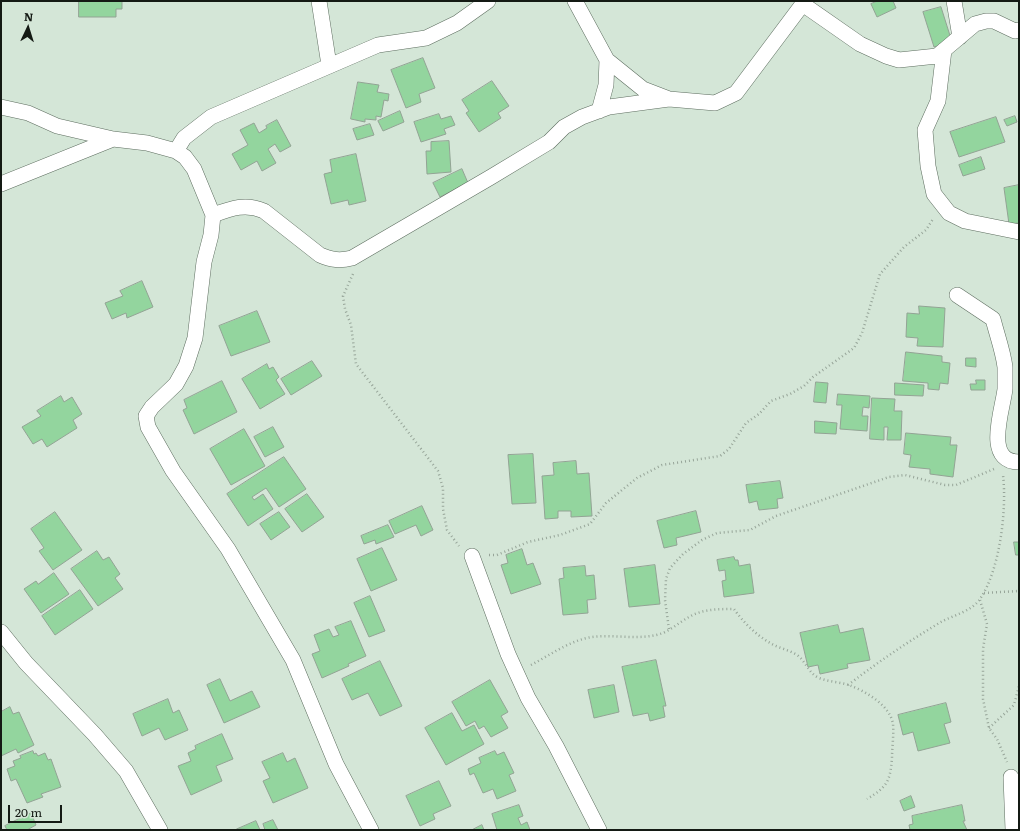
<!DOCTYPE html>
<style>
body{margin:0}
#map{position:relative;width:1020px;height:831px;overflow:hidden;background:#d4e6d7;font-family:Literata,serif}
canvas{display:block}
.frame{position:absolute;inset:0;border:2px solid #141a14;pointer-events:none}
.north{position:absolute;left:8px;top:8px;width:40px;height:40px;-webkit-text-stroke:3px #d4e6d7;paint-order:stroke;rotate:4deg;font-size:11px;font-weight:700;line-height:16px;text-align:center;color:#141a14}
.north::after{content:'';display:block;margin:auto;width:14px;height:18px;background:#141a14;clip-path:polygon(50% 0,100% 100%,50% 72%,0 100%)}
.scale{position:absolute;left:8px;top:805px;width:54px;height:18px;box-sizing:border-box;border:2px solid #141a14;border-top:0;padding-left:5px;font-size:12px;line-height:14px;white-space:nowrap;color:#141a14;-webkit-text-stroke:3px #d4e6d7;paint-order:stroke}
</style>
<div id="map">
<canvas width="1020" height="831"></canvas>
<div class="frame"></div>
<div class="north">N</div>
<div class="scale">20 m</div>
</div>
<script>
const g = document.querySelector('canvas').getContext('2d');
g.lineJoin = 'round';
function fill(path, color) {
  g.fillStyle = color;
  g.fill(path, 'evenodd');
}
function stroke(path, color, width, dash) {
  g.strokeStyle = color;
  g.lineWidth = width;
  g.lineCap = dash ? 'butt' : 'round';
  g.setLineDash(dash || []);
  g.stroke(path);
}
const building = new Path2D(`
 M79 1H122V9H116V17H79Z
 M878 1H893L896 8 877 17 871 4Z
 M941 7 952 42 934 47 923 12Z
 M423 58 435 88 419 94 421 102 406 108 391 70Z
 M492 81 509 106 498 113 501 118 479 132 466 113 469 111 462 100Z
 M358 82 379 85 377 92 389 94 388 101 384 100 381 117 376 116V120L365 119V122L351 119Z
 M400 111 404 122 383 131 378 121Z
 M439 114 441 119 451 116 455 125 444 129 446 134 421 142 414 122Z
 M1015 116 1017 122 1007 126 1004 120Z
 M996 117 1005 142 959 157 950 132Z
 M277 120 291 146 280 152 275 144 268 149 276 163 262 171 257 161 241 170 232 154 248 145 240 130 254 123 259 133 267 128 266 126Z
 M370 124 374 135 357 140 353 129Z
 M449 141 451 172 427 174 426 151H431V142Z
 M356 154 366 201 349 205 348 200 331 204 324 174 332 172 330 160Z
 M981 157 985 169 963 176 959 165Z
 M462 169 468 183 440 197 433 183Z
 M1019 185V223L1009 224 1004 188Z
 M142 281 153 307 127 318 126 313 112 319 105 303 123 296 120 291Z
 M919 306 945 308 943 347 917 346 918 338 906 337 907 313 919 314Z
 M257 311 270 342 231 356 219 326Z
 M906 352 942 356V362L950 363 948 384 940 383 939 390 928 389V383L903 381Z
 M966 358H976V367L966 366Z
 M312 361 322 376 291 395 281 379Z
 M267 364 269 369 273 367 279 377 276 380 285 394 260 409 242 379Z
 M976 380H985V390H971L970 384H976Z
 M222 381 237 412 194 434 183 410 187 408 184 400Z
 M816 382 828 383 826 403 814 402Z
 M895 383 924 385 923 396 895 395Z
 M838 394 870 396 869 408 863 407 862 416H868L867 431 840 429 842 405H837Z
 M61 396 64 402 72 397 82 414 73 420 77 428 47 447 42 439 33 444 22 427 41 416 37 411Z
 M872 398 895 399 894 411H902L901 440H887L888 427H884V440L870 439Z
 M815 421 837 423 836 434 815 433Z
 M273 427 284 447 265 457 254 437Z
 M244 429 265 466 231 485 210 449Z
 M906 433 951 437 950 445H957L953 477 930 474V469L909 467 911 455 904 454Z
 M533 454 536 503 512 504 508 455Z
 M284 457 306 489 279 507 266 488 252 497 254 500 263 494 273 509 248 526 227 494Z
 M576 461 577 474 589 473 592 516 571 517V511H558V518L545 519 542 476 554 475 553 463Z
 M780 481 783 498 777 499 778 508 759 510 757 501 749 503 746 485Z
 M307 494 324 517 302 532 285 509Z
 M422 506 433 530 421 536 416 525 395 534 389 521Z
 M696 511 701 532 676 538 677 545 664 548 657 521Z
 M55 512 82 550 53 570 39 551 44 548 31 529Z
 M279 512 290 527 271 540 260 524Z
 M388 525 394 537 376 544 375 540 364 544 361 536Z
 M1014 542H1019V555H1016Z
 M382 548 397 580 371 591 357 559Z
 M522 549 527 565 533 563 541 584 511 594 501 565 508 563 506 555Z
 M97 551 103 560 109 557 120 574 115 578 123 589 98 606 71 569Z
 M734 557 735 560H738L739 566 750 564 754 593 724 597 722 581 726 580 725 570 719 571 717 560Z
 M655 565 660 604 629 607 624 569Z
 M585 566 586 576 594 575 596 599 587 600 588 613 563 615 559 579 564 578 563 568Z
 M54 573 69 594 41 613 24 589 36 581 38 584Z
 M80 590 93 609 55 635 42 616Z
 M370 596 385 631 369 637 354 603Z
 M351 621 366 656 348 664 349 666 322 678 312 654 320 651 314 635 329 629 333 637 339 635 335 627Z
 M838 625 840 633 863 628 870 660 847 664 848 668 820 674 818 665 808 667 800 633Z
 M656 660 666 706H663L665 717 650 721 648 713 633 716 622 667Z
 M380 661 402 706 380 716 368 693 352 700 342 679Z
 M220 679 230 701 252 691 260 707 224 723 207 685Z
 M490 680 508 712 501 716 508 728 491 737 484 726 479 729 475 721 466 726 452 702Z
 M614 685 619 712 594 718 588 690Z
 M168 699 173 713 179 710 188 730 165 740 159 728 142 736 133 714Z
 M946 703 951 722 944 724 950 743 918 751 913 732 903 735 898 715Z
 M10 707 13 714 19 712 34 745 18 753 16 749 1 756V712Z
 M452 713 462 731 474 725 484 744 446 765 425 728Z
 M222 734 233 759 216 766 222 781 191 795 178 766 191 761 188 753 196 749 195 746Z
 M33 751 34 754 36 753 38 756 45 753 48 760 51 759 61 787 41 794 43 797 27 803 16 779 11 781 7 769 15 766 13 761 21 758 20 756Z
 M495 751 497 755 504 752 514 773 509 775 516 791 497 799 493 789 483 793 474 773 470 775 468 769 481 763 479 758Z
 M283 753 287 762 295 758 308 788 273 803 263 781 270 778 262 762Z
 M439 781 451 806 433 814 435 819 420 826 406 796Z
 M911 796 915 807 904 811 900 801Z
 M519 805 523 816 518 818 521 825 527 822 530 830H497L492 814Z
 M962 805 965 821H963L967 830H910L909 825 913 824 912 816Z
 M31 813 36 825 27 830H7L5 826Z
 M273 820 278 830H265L263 824Z
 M256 821 260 830 237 829Z
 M482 825 484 830H472Z`);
fill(building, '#93d59e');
stroke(building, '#92a394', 1);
const minor = new Path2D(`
 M319 1 329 65
 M575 1 607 60 643 89 669 99 715 103 736 93 805 1
 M954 1 960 37
 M804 5 860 44 886 56 899 60 937 56 975 24 986 21H994L1015 31 1019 30
 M944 50 938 101 925 130 928 166 934 194 949 213 965 221 1019 232
 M1 107 28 113 57 126 113 139 147 143 176 151 185 157 194 169 213 215 211 235 204 262 195 338 186 366 176 384 152 407 146 416 148 427 173 471 228 549 293 660 336 764 371 830
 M599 111 606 85 607 60
 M176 151 184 138 211 117 378 45 426 38 457 23 488 1
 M1 184 113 139
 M213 215C232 208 246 203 264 211L320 255C332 260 340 261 352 258L491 177 549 142 564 127 582 117 609 107 669 99
 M957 295 993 319C997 335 1003 351 1005 367 1005 374 1005 382 1005 389 1003 409 983 462 1019 462
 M472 556 508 654 528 698 556 746 599 830
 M1 632 26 663 95 735 126 771 160 830
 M1011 777 1013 830`);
stroke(minor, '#5d6d5f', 16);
stroke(new Path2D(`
 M353 274 343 296 345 309 351 325 356 364 438 471 443 488V509L447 530 459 546
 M489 555H497L528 542 560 535 590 524 606 503 637 478 662 465 720 456 729 449 746 423 759 414 771 401 790 394 804 386 813 377 854 348 862 333 880 274 904 247 926 230 933 219
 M984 593 1019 591
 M980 600 987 624 983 649V699L989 728 997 739 1007 762
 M669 629 665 600 666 579 670 568 683 554 702 540 717 533 750 530 776 516 889 477 905 475 945 485H956L994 469
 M531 665C550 655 571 640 592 637 615 634 641 641 663 633 672 629 680 622 689 617 702 609 719 609 734 609 743 622 757 636 772 644 779 648 789 650 797 655 806 661 808 673 819 678 829 682 840 682 849 685 865 691 890 705 893 724 894 735 892 747 892 758 890 782 887 787 867 799
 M848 685C878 662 909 641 941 622 954 615 972 611 980 599 1000 570 1007 509 1003 475
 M989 728 1014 705 1019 686`), '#97a599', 2.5, [1, 3]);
stroke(minor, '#fff', 15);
</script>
